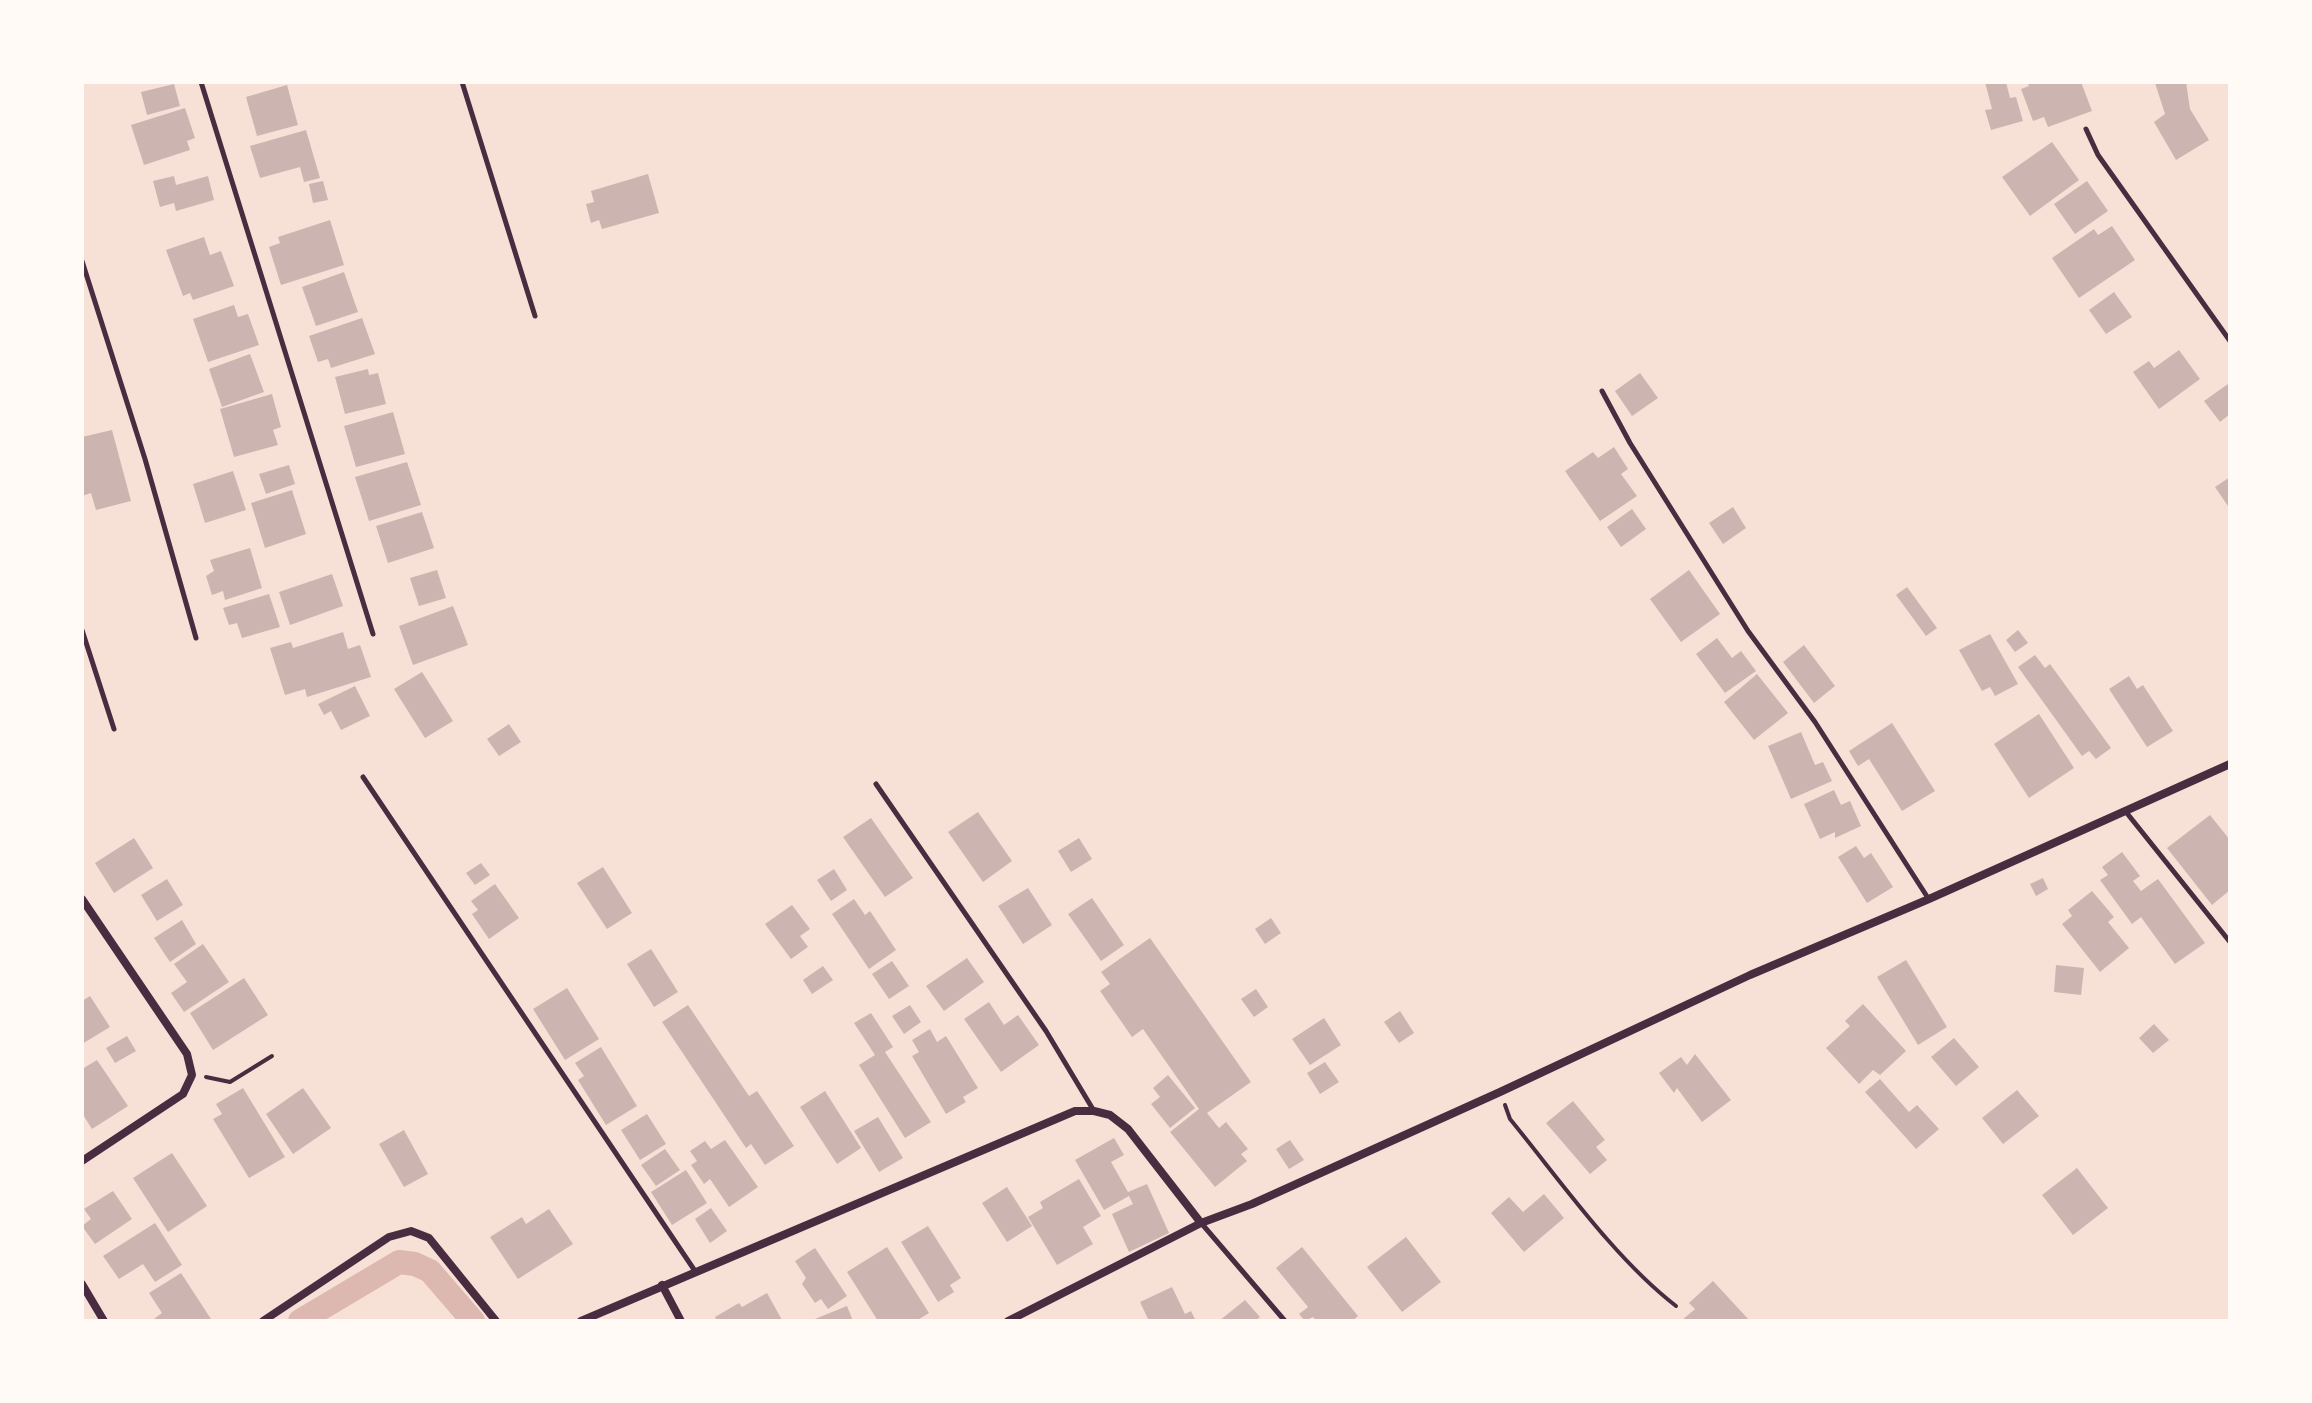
<!DOCTYPE html>
<style>
body{margin:0}
#map{position:relative;width:2312px;height:1403px;overflow:hidden;background:#f7e1d7;font-family:"Public Sans",sans-serif}
canvas{display:block}
.frame{position:absolute;inset:0;border:84px solid #fffaf5;pointer-events:none}
</style>
<div id="map">
<canvas width="2312" height="1403"></canvas>
<div class="frame"></div>
</div>
<script>
const g = document.querySelector('canvas').getContext('2d');
g.lineJoin = 'round';
function stroke(path, color, width, dash) {
  g.strokeStyle = color;
  g.lineWidth = width;
  g.lineCap = dash ? 'butt' : 'round';
  g.setLineDash(dash || []);
  g.stroke(path);
}
function fill(path, color) {
  g.fillStyle = color;
  g.fill(path, 'evenodd');
}
stroke(new Path2D(`
 M300 1321 399 1262 415 1264 430 1271 473 1321`), '#dcb8b0', 24);
fill(new Path2D(`
 M1985 82H2006L2010 98 2016 97 2023 121 1991 130 1985 110 1992 109Z
 M2027 82H2081L2092 111 2048 127 2044 117 2033 121 2021 89 2029 86Z
 M2157 82H2186L2190 109 2209 140 2176 160 2154 122 2165 114 2155 83Z
 M174 84 180 106 147 115 141 92Z
 M287 85 298 125 257 136 246 97Z
 M185 108 195 138 187 141 190 150 144 165 131 125Z
 M306 130 320 178 304 182 300 167 260 178 250 146Z
 M2052 142 2079 180 2030 216 2002 177Z
 M648 174 659 213 602 229 599 220 591 223 586 204 594 202 591 191Z
 M174 176 176 185 208 176 214 200 176 211 174 203 160 207 153 181Z
 M323 181 328 200 313 203 309 184Z
 M2087 181 2108 211 2075 234 2054 204Z
 M330 220 344 265 281 285 269 247 280 243 278 237Z
 M2112 226 2135 260 2079 298 2052 258 2094 229 2098 235Z
 M204 237 210 255 221 251 234 286 193 300 190 293 183 296 166 250Z
 M344 272 358 312 316 326 302 287Z
 M2114 292 2132 317 2106 334 2089 310Z
 M234 305 238 317 248 314 259 345 208 362 193 319Z
 M362 318 375 354 331 368 328 359 318 362 309 336Z
 M2179 350 2200 379 2159 409 2133 372 2149 361 2154 368Z
 M250 354 264 392 222 407 209 369Z
 M368 369 369 375 378 373 386 404 345 414 335 377Z
 M1640 373 1658 398 1632 416 1615 391Z
 M2228 384 2230 387V414L2220 422 2204 401Z
 M272 394 281 427 273 430 278 445 234 457 220 409Z
 M393 412 405 454 356 467 344 426Z
 M112 430 131 501 96 510 91 493 82 496V437Z
 M1614 447 1628 469 1621 474 1637 496 1600 521 1565 471 1593 452 1598 458Z
 M407 462 421 505 369 521 355 477Z
 M289 465 295 484 266 494 259 474Z
 M233 471 246 510 205 523 193 484Z
 M2230 477V509L2215 487Z
 M292 490 306 534 265 548 251 503Z
 M1733 507 1746 528 1723 544 1709 523Z
 M1632 509 1646 529 1621 547 1607 527Z
 M422 512 434 548 388 563 376 526Z
 M250 548 262 588 225 600 223 591 212 595 206 576 214 571 210 560Z
 M437 570 446 598 419 606 410 578Z
 M1689 570 1720 614 1681 642 1650 599Z
 M332 574 343 606 290 625 279 592Z
 M1907 587 1937 628 1926 636 1896 595Z
 M269 594 280 627 242 638 237 623 229 625 223 608Z
 M453 606 468 645 413 665 399 626Z
 M2018 630 2028 643 2015 652 2006 640Z
 M343 632 348 649 360 645 371 677 307 697 305 689 285 695 270 648 291 642 293 648Z
 M1990 634 2018 684 1995 696 1990 687 1982 691 1959 650Z
 M1717 638 1732 658 1741 651 1756 671 1725 693 1696 654Z
 M1804 645 1835 686 1814 703 1783 662Z
 M2035 655 2045 668 2050 664 2111 748 2096 759 2089 751 2082 756 2018 667Z
 M422 672 453 721 425 738 394 689Z
 M1757 674 1788 713 1754 740 1724 702Z
 M2129 676 2137 689 2143 685 2173 731 2147 747 2109 689Z
 M355 686 370 716 341 730 331 711 324 715 318 704Z
 M2039 714 2074 768 2029 798 1994 744Z
 M1892 723 1935 791 1902 811 1869 759 1858 766 1849 751Z
 M509 724 521 742 499 756 487 739Z
 M1801 732 1815 765 1823 762 1832 781 1791 799 1768 746Z
 M1834 790 1841 805 1850 801 1861 826 1835 838V832L1820 839 1804 804Z
 M978 812 1012 861 983 882 948 832Z
 M2210 815 2230 840V890L2212 905 2167 848Z
 M871 818 913 878 885 897 843 837Z
 M134 838 153 868 114 893 95 863Z
 M1079 838 1092 859 1071 872 1058 851Z
 M1856 846 1864 858 1871 853 1893 887 1867 903 1838 857Z
 M2122 852 2140 876 2133 881 2141 891 2158 879 2205 943 2175 964 2141 917 2132 924 2100 880 2108 875 2102 867Z
 M481 863 490 875 475 885 466 873Z
 M603 867 632 913 607 929 577 883Z
 M834 869 847 890 831 901 817 880Z
 M2043 878 2048 889 2036 896 2030 884Z
 M167 879 183 905 157 921 141 895Z
 M495 884 519 918 489 939 472 914 478 910 471 901Z
 M1028 888 1052 925 1023 944 998 906Z
 M2092 891 2114 917 2108 922 2129 948 2100 972 2062 924 2072 916 2068 910Z
 M1092 898 1124 945 1101 961 1068 914Z
 M854 899 865 915 870 911 896 950 869 969 832 914Z
 M792 905 810 929 800 936 808 947 791 959 765 924Z
 M1271 918 1281 933 1265 944 1255 929Z
 M182 920 196 944 170 962 154 938Z
 M1150 938 1251 1082 1207 1113 1219 1128 1226 1122 1248 1149 1241 1154 1247 1161 1215 1187 1170 1132 1199 1109 1143 1029 1132 1037 1100 991 1110 984 1101 972Z
 M203 944 229 982 184 1012 171 993 187 982 174 964Z
 M651 949 678 992 654 1007 627 964Z
 M967 958 984 982 944 1011 926 986Z
 M1906 960 1947 1027 1918 1045 1877 977Z
 M892 961 909 986 889 999 872 974Z
 M2056 965 2084 968 2081 995 2054 992Z
 M823 966 833 980 812 994 803 980Z
 M244 978 268 1015 213 1050 190 1013Z
 M567 988 599 1039 565 1060 533 1009Z
 M1256 989 1268 1007 1254 1017 1241 999Z
 M90 996 110 1027 82 1044V1001Z
 M989 1002 1004 1025 1018 1015 1039 1045 1001 1072 964 1019Z
 M1863 1004 1906 1051 1880 1075 1873 1070 1859 1084 1826 1048 1850 1026 1845 1021Z
 M688 1005 749 1096 757 1091 794 1146 765 1165 751 1144 746 1148 662 1022Z
 M910 1005 921 1022 904 1034 892 1016Z
 M1400 1011 1414 1033 1399 1043 1384 1022Z
 M871 1013 893 1047 885 1052 931 1122 905 1138 859 1065 875 1055 854 1023Z
 M1324 1018 1341 1045 1310 1065 1292 1039Z
 M2154 1024 2169 1040 2153 1053 2139 1038Z
 M930 1029 937 1042 946 1036 978 1088 963 1097 966 1102 946 1114 912 1056 919 1052 912 1040Z
 M127 1036 136 1051 115 1063 106 1048Z
 M1954 1038 1979 1067 1956 1086 1931 1057Z
 M601 1047 637 1106 606 1125 578 1080 584 1076 575 1063Z
 M1695 1054 1731 1100 1702 1122 1677 1088 1674 1093 1659 1073 1681 1057 1687 1065Z
 M97 1060 128 1106 92 1129 82 1113V1069Z
 M1325 1062 1339 1082 1320 1094 1307 1073Z
 M1168 1075 1195 1108 1170 1128 1151 1104 1160 1097 1153 1088Z
 M1880 1079 1909 1112 1917 1105 1939 1129 1916 1149 1865 1092Z
 M243 1088 285 1157 249 1178 213 1119 222 1114 216 1104Z
 M303 1088 331 1128 293 1154 266 1114Z
 M2017 1090 2039 1116 2003 1144 1982 1118Z
 M825 1091 861 1148 837 1164 800 1107Z
 M1573 1101 1605 1140 1596 1147 1607 1160 1590 1174 1546 1123Z
 M647 1114 666 1144 640 1160 621 1130Z
 M878 1117 903 1158 879 1172 854 1131Z
 M404 1130 428 1174 404 1187 379 1144Z
 M1114 1138 1124 1155 1111 1162 1128 1192 1147 1184 1169 1233 1129 1252 1112 1214 1133 1204 1129 1196 1104 1210 1075 1160Z
 M725 1140 758 1187 729 1207 710 1179 704 1184 691 1165 697 1161 690 1151 705 1141 711 1149Z
 M1290 1140 1304 1160 1289 1169 1276 1149Z
 M665 1149 680 1170 656 1186 641 1165Z
 M172 1153 207 1206 168 1232 133 1178Z
 M2077 1168 2108 1208 2073 1235 2042 1195Z
 M686 1170 707 1203 672 1225 651 1192Z
 M1079 1179 1101 1216 1083 1227 1093 1244 1057 1265 1028 1217 1043 1208 1040 1202Z
 M1007 1187 1032 1226 1007 1242 982 1203Z
 M113 1191 132 1219 95 1244 82 1226 91 1219 84 1209Z
 M1544 1194 1564 1218 1524 1252 1491 1213 1509 1197 1523 1212Z
 M711 1208 727 1231 710 1243 695 1219Z
 M549 1209 573 1244 518 1279 490 1237 522 1217 526 1224Z
 M155 1223 182 1265 155 1282 143 1264 119 1279 103 1256Z
 M928 1226 961 1278 950 1285 954 1292 938 1302 901 1242Z
 M1406 1237 1441 1282 1402 1312 1367 1267Z
 M887 1247 929 1313 916 1321H878L847 1272Z
 M1302 1247 1358 1316 1352 1321H1317L1313 1317 1305 1321 1299 1314 1308 1307 1276 1268Z
 M815 1248 847 1296 828 1309 821 1299 815 1303 802 1284 806 1278 795 1261Z
 M181 1273 211 1319 207 1321H151L162 1313 149 1293Z
 M1713 1281 1750 1321H1681L1695 1309 1689 1303Z
 M1172 1287 1185 1314 1191 1311 1196 1321H1149L1140 1302Z
 M767 1293 782 1320 781 1321H717L715 1317 739 1303 742 1307Z
 M1245 1300 1260 1317 1255 1321H1219Z
 M847 1306 853 1321H810Z`), '#ccb4b1');
stroke(new Path2D(`
 M206 1077 230 1082 272 1056
 M1505 1105 1510 1119C1560 1180 1614 1258 1676 1306`), '#4a2c40', 4);
stroke(new Path2D(`
 M201 82 373 634
 M462 82 535 316
 M2086 129 2098 155 2230 341
 M82 261 145 459 196 638
 M1602 391 1630 443 1748 631 1815 722 1928 898
 M82 630 114 729
 M363 777 695 1271
 M876 784 1046 1031 1094 1111
 M2126 812 2230 942
 M1202 1224 1285 1321`), '#4a2c40', 5);
stroke(new Path2D(`
 M82 899 187 1054 192 1075 183 1094 82 1161
 M82 1284 104 1321
 M662 1285 681 1321
 M263 1321 389 1237 411 1231 429 1238 496 1321
 M581 1321 1075 1111H1094L1110 1115 1128 1129 1201 1223 1252 1204 1500 1092 1750 975 1929 899 2230 764
 M1008 1321 1201 1223`), '#4a2c40', 8);
</script>
